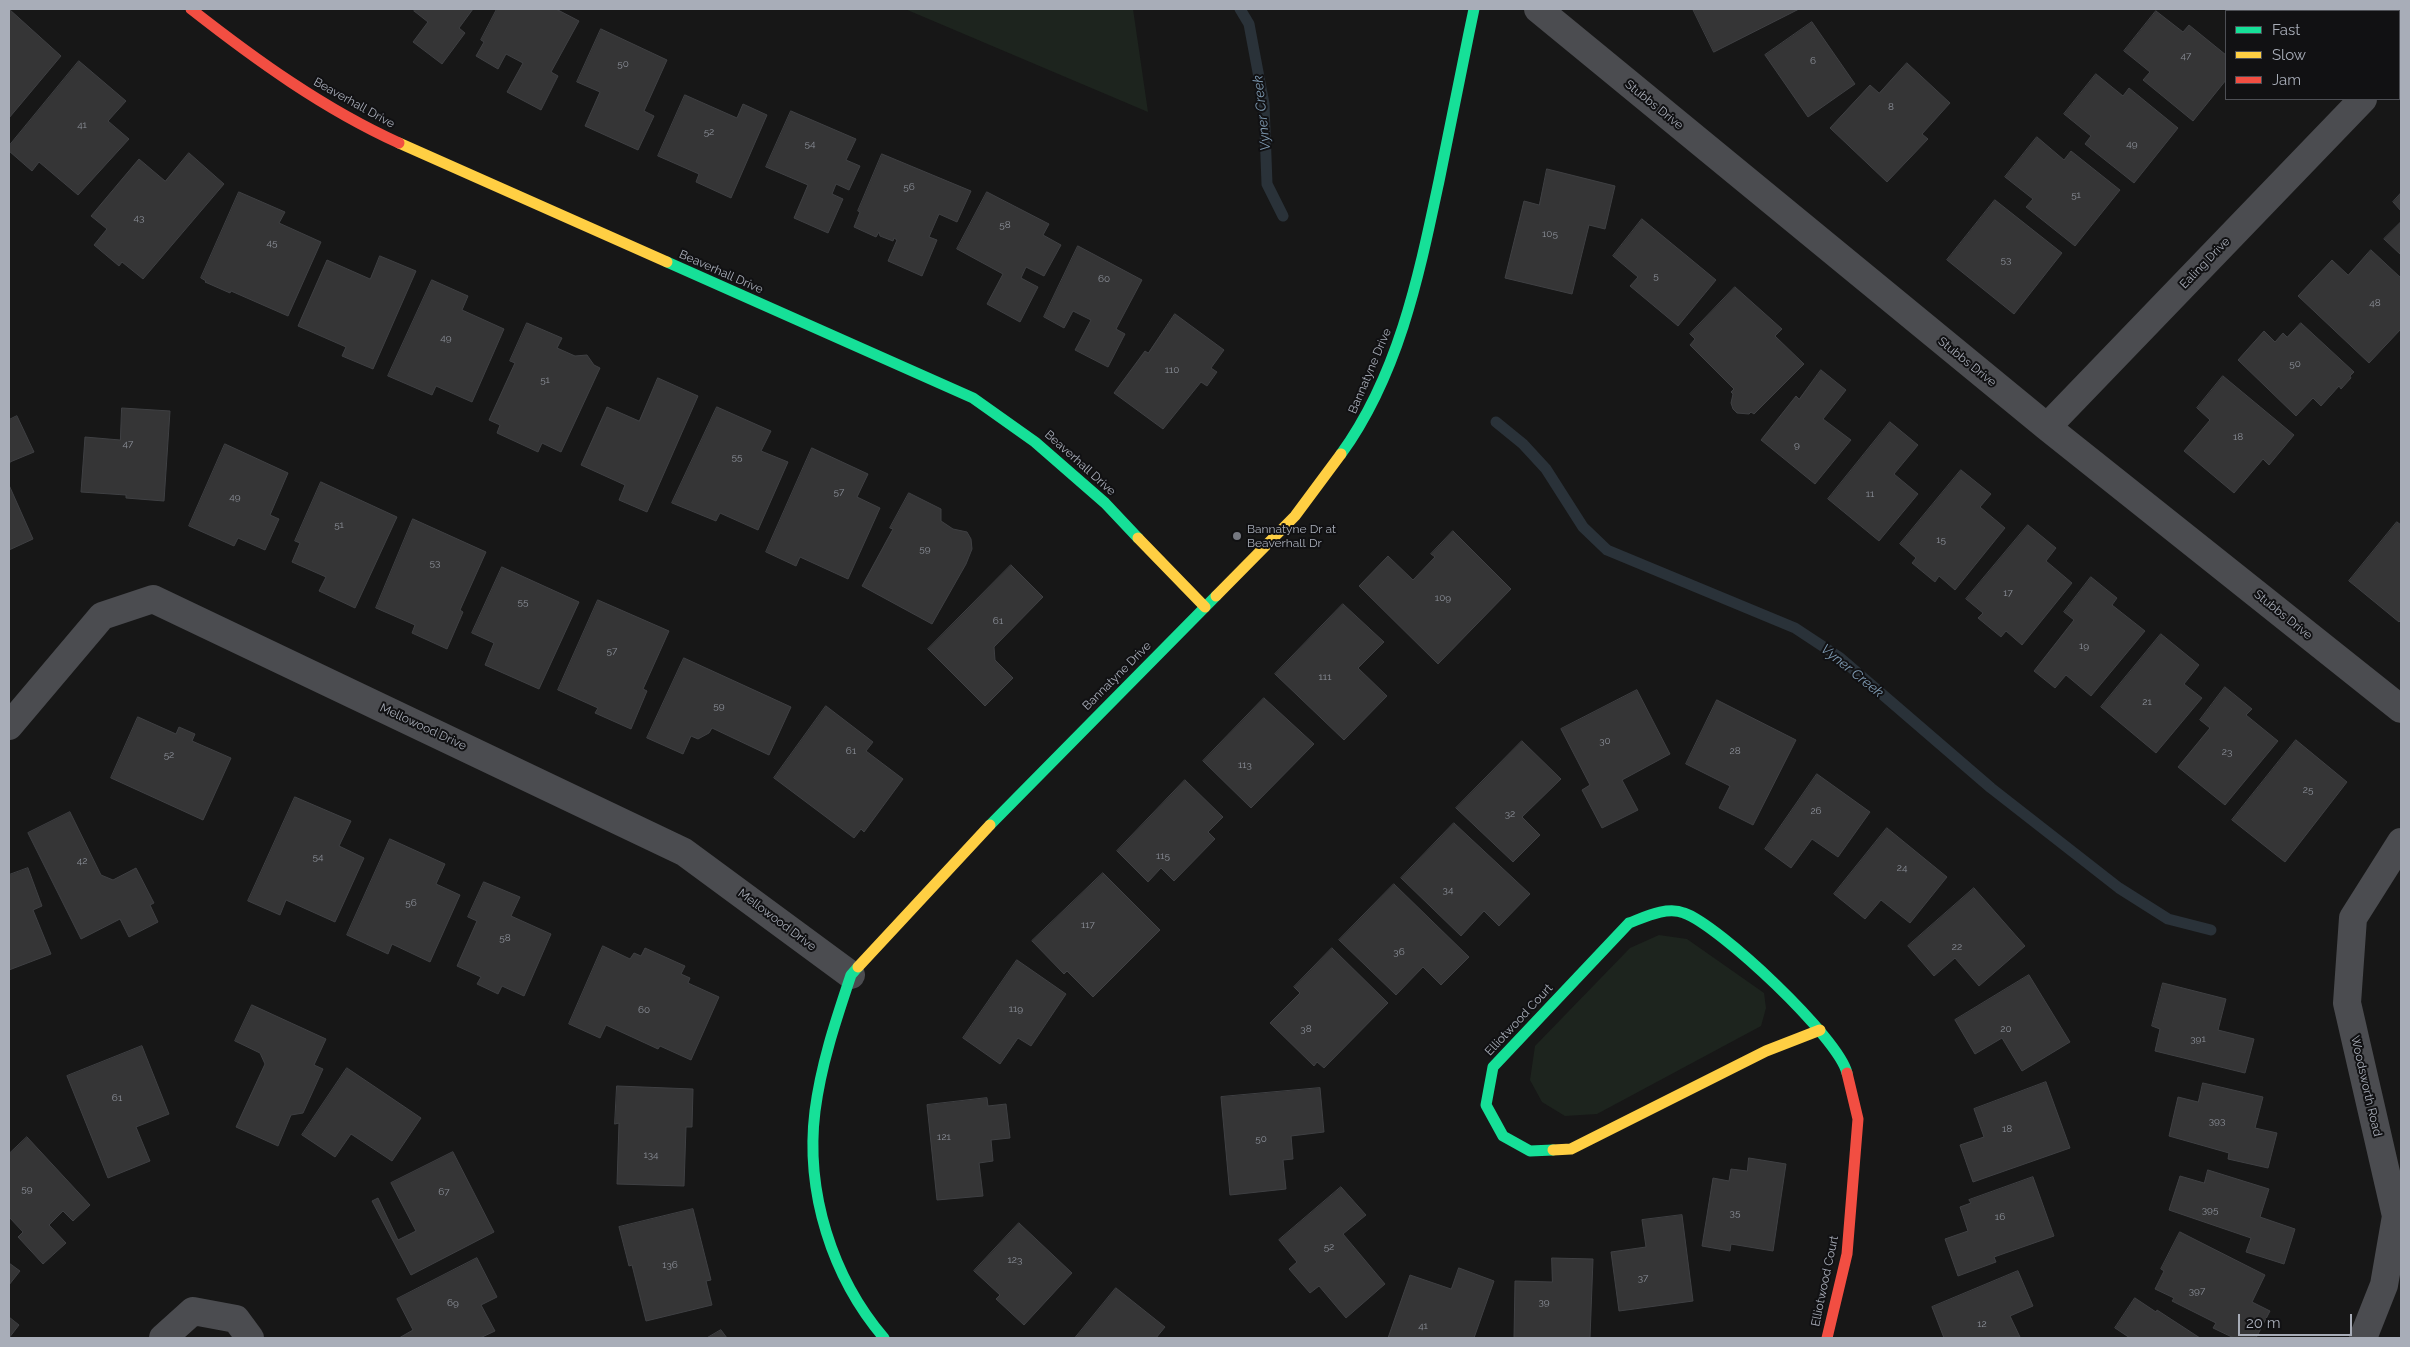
<!DOCTYPE html>
<style>
body{margin:0}
#map{position:relative;width:2410px;height:1347px;overflow:hidden;background:#171717;font-family:Raleway,sans-serif}
canvas{display:block}
.frame{position:absolute;inset:0;border:10px solid #a8adb8;pointer-events:none}
.legend{position:absolute;left:2225px;top:10px;width:175px;height:90px;box-sizing:border-box;background:#111113;border:1px solid #4d4f55;margin:0;padding:6px 9px;list-style:none;font-size:15px;color:#a8adb8}
.legend li{display:flex;align-items:center;gap:10px;height:25px}
.legend b{width:25px;border:1px solid #4d4f55}
.scale{position:absolute;left:2238px;top:1314px;width:114px;height:22px;box-sizing:border-box;border:2px solid #a8adb8;border-top:0;padding-left:6px;font-size:15px;line-height:18px;white-space:nowrap;color:#a8adb8;-webkit-text-stroke:4px #111113;paint-order:stroke}
</style>
<div id="map">
<canvas width="2410" height="1347"></canvas>
<div class="frame"></div>
<ul class="legend">
<li><b style="height:6px;background:#16e098"></b>Fast</li>
<li><b style="height:6px;background:#ffcf43"></b>Slow</li>
<li><b style="height:6px;background:#f24e42"></b>Jam</li>
</ul>
<div class="scale">20 m</div>
</div>
<script>
const g = document.querySelector('canvas').getContext('2d');
g.lineJoin = 'round';
function fill(path, color) {
  g.fillStyle = color;
  g.fill(path, 'evenodd');
}
function stroke(path, color, width, dash) {
  g.strokeStyle = color;
  g.lineWidth = width;
  g.lineCap = dash ? 'butt' : 'round';
  g.setLineDash(dash || []);
  g.stroke(path);
}
function drawText(font, color, halo, rows, align = 'center') {
  g.font = font + ' Raleway,sans-serif';
  g.lineWidth = 4;
  g.setLineDash([]);
  g.textBaseline = 'middle';
  g.strokeStyle = halo;
  g.fillStyle = color;
  for (const [text, x, y, turn = 0] of rows) {
    g.save();
    g.translate(x, y);
    g.rotate((+turn || 0) * Math.PI / 180);
    g.textAlign = isNaN(turn) ? turn : align;
    if (halo) g.strokeText(text, 0, 0);
    g.fillText(text, 0, 0);
    g.restore();
  }
}
fill(new Path2D(`
 M905 9H1133L1148 112Z
 M1659 935 1687 939 1764 993 1766 1008 1761 1026 1597 1114 1565 1116 1542 1102 1530 1080 1535 1046 1630 948Z`), '#1d241e');
stroke(new Path2D(`
 M1240 9 1249 24 1264 104 1267 184 1283 216
 M1496 422 1523 444 1546 469 1583 527 1607 550 1795 628 1839 657 1991 788 2119 888 2168 919 2211 930`), '#2a3239', 11);
const building = new Path2D(`
 M9 9 61 56 9 118Z
 M416 9H473L459 28 465 33 442 64 413 42 428 22 414 11Z
 M497 9H556L579 21 551 72 558 76 541 110 507 92 523 63 506 54 498 69 476 56 484 42 481 40Z
 M1693 9H1799L1714 52Z
 M2253 9H2335L2333 11H2256Z
 M2156 11 2183 32 2189 25 2226 55V80L2193 121 2143 80 2150 72 2124 51Z
 M1812 22 1855 84 1808 117 1765 55Z
 M601 29 667 60 644 111 654 116 638 150 585 126 600 92 577 82Z
 M79 61 126 101 108 121 129 139 78 195 39 162 32 171 9 151V146Z
 M1907 63 1950 103 1922 134 1928 139 1887 182 1830 128 1870 85 1879 93Z
 M2096 74 2123 96 2129 88 2178 128 2134 183 2085 144 2091 136 2064 114Z
 M685 95 737 118 743 104 767 115 731 198 696 182 699 174 658 156Z
 M791 111 856 139 846 160 860 166 849 190 836 184 832 194 843 199 828 233 794 218 808 185 766 167Z
 M2037 137 2064 160 2071 151 2120 190 2075 246 2026 207 2033 199 2005 177Z
 M189 153 224 184 143 279 122 262 119 266 94 245 107 229 91 216 139 159 165 181Z
 M882 154 971 191 957 222 939 214 929 237 937 240 922 276 888 261 897 240 894 238 893 241 880 236 879 232 876 237 854 227 860 212 858 211Z
 M1547 169 1615 186 1605 229 1589 225 1572 294 1505 278 1524 201 1539 205Z
 M239 192 285 212 279 223 321 242 288 316 231 291 230 293 205 282 206 281 201 278Z
 M987 192 1049 224 1043 235 1061 245 1044 276 1026 267 1021 278 1038 287 1020 322 987 304 1003 274 957 249Z
 M2401 193V211L2393 202Z
 M1995 200 2062 253 2014 314 1947 260Z
 M1642 219 1716 280 1678 326 1630 286 1638 277 1613 256Z
 M2401 222V255L2384 239Z
 M1078 246 1142 280 1116 329 1125 334 1108 367 1075 350 1091 320 1073 311 1064 328 1044 317Z
 M2371 250 2401 278V329L2369 363 2298 296 2332 260 2348 275Z
 M380 256 416 271 373 369 342 356 346 347 298 326 327 260 370 279Z
 M432 280 468 296 462 310 504 329 472 402 436 386 432 395 388 376Z
 M1735 287 1782 329 1775 336 1804 364 1754 414 1751 412 1749 414 1737 413 1733 409 1731 403 1733 394 1731 392 1734 389 1690 345 1695 339 1690 334Z
 M1175 314 1224 350 1211 368 1217 372 1207 386 1201 382 1163 429 1114 393 1145 351 1148 353Z
 M527 323 562 338 557 348 575 356 587 355 594 365 600 368 561 452 542 443 538 452 497 433 500 425 489 420 515 363 510 361Z
 M2301 323 2354 372 2350 376 2351 378 2341 389 2339 386 2321 406 2313 398 2296 416 2238 360 2264 331 2275 342 2283 333 2287 337Z
 M1821 370 1846 390 1823 419 1851 440 1815 484 1761 440 1796 396 1799 399Z
 M2223 376 2294 435 2269 465 2263 459 2234 493 2184 451 2210 420 2197 408Z
 M658 378 698 396 647 512 619 500 625 485 581 465 607 407 639 421Z
 M717 407 771 431 761 451 788 462 758 530 720 513 716 521 672 503Z
 M122 408 170 411 164 501 126 498V495L81 492 85 437 120 440Z
 M17 416 34 452 10 462 9 466V420Z
 M1890 422 1918 445 1894 474 1918 494 1879 541 1828 499Z
 M225 444 288 473 270 515 279 519 265 550 238 538 234 546 189 526Z
 M812 448 868 474 857 497 880 508 848 579 800 557 796 566 766 552Z
 M1961 470 1991 494 1980 507 2005 528 1955 590 1939 576 1935 582 1912 563 1916 558 1900 544Z
 M321 482 397 517 355 608 319 591 326 577 292 562 300 543 295 541Z
 M9 485 33 539 9 550Z
 M909 493 941 509V521L953 529 967 532 971 539 972 549 966 564 932 624 862 586 893 529 890 528Z
 M413 519 486 552 460 610 463 612 447 649 412 633 415 625 376 608Z
 M2397 522 2401 525V620L2399 622 2349 581Z
 M2028 525 2056 548 2046 561 2072 583 2022 645 2006 631 2001 637 1978 618 1983 613 1966 599Z
 M1453 531 1511 589 1438 664 1359 586 1388 556 1413 580 1435 557 1431 554Z
 M1011 565 1043 597 994 647 995 660 1013 678 985 706 928 649Z
 M502 567 579 602 539 689 485 665 494 643 472 633Z
 M2091 577 2117 598 2112 605 2145 631 2091 696 2066 675 2055 688 2034 671 2074 620 2064 612Z
 M598 600 669 631 643 689 647 691 631 729 595 713 598 708 558 690Z
 M1343 604 1384 642 1358 668 1387 696 1344 740 1275 674Z
 M2161 634 2199 665 2184 684 2202 698 2156 753 2101 707Z
 M684 658 791 707 769 755 712 728 709 733 698 739 691 736 683 754 647 738Z
 M2225 687 2252 709 2246 715 2278 741 2225 805 2178 767 2210 728 2200 720Z
 M1637 690 1670 754 1622 780 1638 810 1602 828 1582 790 1590 785 1561 729Z
 M1264 698 1314 744 1251 808 1203 761Z
 M1717 700 1796 740 1753 825 1719 808 1730 786 1686 764Z
 M826 706 873 742 866 751 903 779 864 832 861 829 854 838 774 778Z
 M138 717 176 734 179 727 195 734 192 741 231 758 203 820 111 778Z
 M2296 740 2347 782 2285 862 2232 820Z
 M1522 741 1561 779 1522 817 1540 835 1513 862 1456 808Z
 M1817 774 1870 812 1838 857 1812 839 1791 868 1765 849Z
 M1185 780 1223 817 1208 832 1215 839 1174 881 1161 868 1148 882 1117 851Z
 M295 797 351 821 339 846 364 858 335 922 286 900 280 915 248 901Z
 M70 812 101 875 113 880 136 868 154 903 150 905 158 922 129 937 120 919 81 939 28 833Z
 M1454 823 1530 894 1499 926 1484 911 1461 936 1401 878Z
 M1887 828 1947 877 1910 923 1881 900 1865 919 1834 894Z
 M390 839 445 864 436 884 460 895 430 962 392 944 388 954 347 935Z
 M28 868 42 906 33 910 51 954 9 970V875Z
 M1103 873 1160 930 1093 997 1067 971 1064 974 1032 941Z
 M484 882 520 897 511 916 551 934 524 996 502 986 498 994 477 984 481 977 457 966 477 921 468 917Z
 M1394 884 1469 957 1441 985 1423 967 1396 995 1339 940Z
 M1974 888 2025 946 1979 986 1955 958 1934 976 1908 946Z
 M603 946 630 959 634 953 641 956 645 948 685 966 681 974 690 978 688 983 719 997 691 1060 660 1046 658 1049 606 1025 600 1038 569 1024Z
 M1332 948 1388 1003 1324 1068 1317 1062 1314 1066 1270 1023 1300 993 1294 987Z
 M1017 960 1066 994 1031 1046 1018 1038 1000 1064 963 1038Z
 M2029 975 2070 1042 2022 1071 2002 1038 1975 1054 1955 1020Z
 M2163 983 2226 999 2218 1030 2254 1039 2245 1073 2155 1051 2160 1029 2152 1026Z
 M252 1005 326 1039 314 1065 323 1069 303 1113 291 1115 278 1146 236 1127 265 1064 260 1053 235 1041Z
 M142 1046 169 1114 136 1127 150 1161 108 1178 67 1076Z
 M347 1068 421 1118 392 1161 351 1134 335 1157 302 1135Z
 M2046 1082 2070 1148 1973 1182 1960 1145 1984 1137 1974 1109Z
 M2203 1083 2263 1097 2255 1128 2277 1133 2268 1168 2228 1159 2229 1153 2169 1136 2178 1097 2198 1102Z
 M617 1086 693 1089 692 1127H686L684 1186 617 1184 619 1123 615 1124Z
 M1320 1088 1324 1132 1291 1136 1293 1159 1283 1160 1286 1189 1230 1195 1221 1097Z
 M987 1098 988 1106 1006 1104 1010 1138 991 1140 993 1161 979 1163 983 1196 937 1200 927 1105Z
 M27 1137 90 1205 73 1221 63 1211 49 1225 66 1243 43 1264 18 1237 23 1232 9 1217V1154Z
 M453 1152 494 1232 411 1275 372 1201 378 1198 398 1240 416 1231 391 1183Z
 M1749 1158 1786 1164 1773 1251 1731 1244 1730 1251 1702 1246 1713 1178 1729 1181 1731 1169 1747 1171Z
 M2208 1170 2269 1189 2260 1217 2295 1229 2284 1264 2246 1252 2251 1238 2169 1210 2180 1176 2204 1183Z
 M2033 1177 2054 1236 1994 1257 1996 1262 1958 1276 1945 1239 1968 1231 1960 1207 1971 1203 1969 1200Z
 M1341 1187 1366 1215 1343 1234 1385 1284 1346 1318 1319 1286 1310 1293 1289 1269 1297 1262 1279 1240Z
 M693 1209 711 1280 706 1281 712 1305 646 1321 632 1265 629 1266 619 1227Z
 M1682 1215 1693 1301 1619 1311 1611 1252 1646 1247 1642 1220Z
 M1019 1223 1072 1273 1024 1325 996 1299 1000 1295 974 1271Z
 M2180 1232 2265 1275 2252 1302 2270 1311 2256 1338H2234L2213 1328 2216 1323 2172 1301 2174 1298 2155 1289 2164 1271 2161 1269Z
 M477 1258 497 1297 481 1305 495 1331 480 1338H399L413 1330 397 1299Z
 M1552 1258 1593 1259 1590 1338H1514L1515 1281 1552 1282Z
 M9 1263 20 1271 9 1285Z
 M1459 1268 1494 1281 1474 1338H1388L1410 1275 1451 1289Z
 M2018 1271 2033 1306 2010 1316 2020 1337 1944 1338 1932 1307Z
 M1116 1288 1165 1327 1156 1338H1075Z
 M2135 1298 2156 1312 2157 1310 2200 1338H2130L2115 1328Z
 M9 1317 19 1325 9 1338Z
 M721 1330 727 1338H707Z`);
fill(building, '#353536');
stroke(building, '#3f4043', 1);
stroke(new Path2D(`
 M1538 9 2047 427 2401 709
 M2399 62 2401 59
 M2047 427 2363 99
 M9 726 102 616 153 599 684 852 851 975
 M163 1338 193 1311 236 1319 250 1338
 M2363 1338 2384 1285 2396 1216 2347 1003 2353 918 2401 842`), '#4b4c50', 28);
stroke(new Path2D(`
 M667 262 973 398 1035 442 1105 503 1138 538
 M1341 454C1399 374 1419 275 1439 181 1451 123 1462 66 1474 9
 M990 825 1216 596
 M858 967 851 975C836 1020 821 1064 815 1111 805 1192 832 1277 884 1338
 M1553 1150 1530 1151 1503 1136 1486 1105 1493 1067 1629 923C1645 917 1667 906 1684 913 1719 925 1839 1038 1847 1073`), '#16e098', 11);
stroke(new Path2D(`
 M399 143 667 262
 M1138 538 1205 607
 M1216 596 1295 516 1341 454
 M858 967 990 825
 M1553 1150 1571 1149 1766 1051 1820 1030`), '#ffcf43', 11);
stroke(new Path2D(`
 M191 9C256 60 324 109 399 143
 M1827 1338 1847 1254 1858 1119 1847 1073`), '#f24e42', 11);
for (const [x, y, r, color] of [
 [1237,536,5,"#757880"]
]) {
  const dot = new Path2D();
  dot.arc(x, y, r, 0, 2 * Math.PI);
  g.fillStyle = color;
  g.fill(dot);
  stroke(dot, '#111113', 2);
}
drawText('10px', '#8b8f98', null, [
 ["47",2186,56],
 ["6",1813,61],
 ["50",623,64],
 ["8",1891,107],
 ["41",82,125],
 ["52",709,132],
 ["54",810,144],
 ["49",2132,144],
 ["56",909,187],
 ["51",2076,195],
 ["43",139,218],
 ["58",1005,225],
 ["105",1550,234],
 ["45",272,243],
 ["53",2006,260],
 ["5",1656,276],
 ["60",1104,279],
 ["48",2375,303],
 ["49",446,338],
 ["50",2295,364],
 ["110",1172,370],
 ["51",545,380],
 ["18",2238,437],
 ["47",128,444],
 ["9",1797,445],
 ["55",737,457],
 ["57",839,492],
 ["11",1870,494],
 ["49",235,497],
 ["51",339,525],
 ["15",1941,540],
 ["59",925,549],
 ["53",435,563],
 ["17",2008,593],
 ["109",1443,598],
 ["55",523,602],
 ["61",998,621],
 ["19",2084,646],
 ["57",612,651],
 ["111",1325,677],
 ["21",2147,702],
 ["59",719,706],
 ["30",1605,741],
 ["61",851,751],
 ["28",1735,751],
 ["23",2227,752],
 ["52",169,755],
 ["113",1245,765],
 ["25",2308,790],
 ["26",1816,811],
 ["32",1510,814],
 ["115",1163,856],
 ["54",318,857],
 ["42",82,861],
 ["24",1902,868],
 ["34",1448,890],
 ["56",411,903],
 ["117",1088,925],
 ["58",505,938],
 ["22",1957,947],
 ["36",1399,952],
 ["119",1016,1009],
 ["60",644,1010],
 ["38",1306,1029],
 ["20",2006,1029],
 ["391",2198,1039],
 ["61",117,1098],
 ["393",2217,1121],
 ["18",2007,1129],
 ["121",944,1137],
 ["50",1261,1139],
 ["134",651,1155],
 ["59",27,1189],
 ["67",444,1192],
 ["395",2210,1210],
 ["35",1735,1213],
 ["16",2000,1217],
 ["52",1329,1247],
 ["123",1015,1260],
 ["136",670,1265],
 ["37",1643,1278],
 ["397",2197,1291],
 ["39",1544,1302],
 ["69",453,1303],
 ["12",1982,1324],
 ["41",1423,1326]
]);
drawText('12px', '#a8adb8', '#111113', [
 ["Beaverhall Drive",354,103,29],
 ["Stubbs Drive",1654,105,39],
 ["Ealing Drive",2205,263,-46],
 ["Beaverhall Drive",721,272,24],
 ["Stubbs Drive",1967,362,39],
 ["Bannatyne Drive",1370,371,-67],
 ["Beaverhall Drive",1080,463,42],
 ["Stubbs Drive",2283,615,39],
 ["Bannatyne Drive",1117,676,-45],
 ["Mellowood Drive",423,727,25],
 ["Mellowood Drive",777,920,37],
 ["Elliotwood Court",1519,1020,-47],
 ["Woodsworth Road",2366,1086,77],
 ["Elliotwood Court",1825,1281,-78]
]);
drawText('12px', '#a8adb8', '#111113', [
 ["Bannatyne Dr at",1247,529],
 ["Beaverhall Dr",1247,543]
], 'left');
drawText('italic 14px', '#7f9bb3', '#111113', [
 ["Vyner Creek",1262,113,-96],
 ["Vyner Creek",1852,671,39]
]);
</script>
